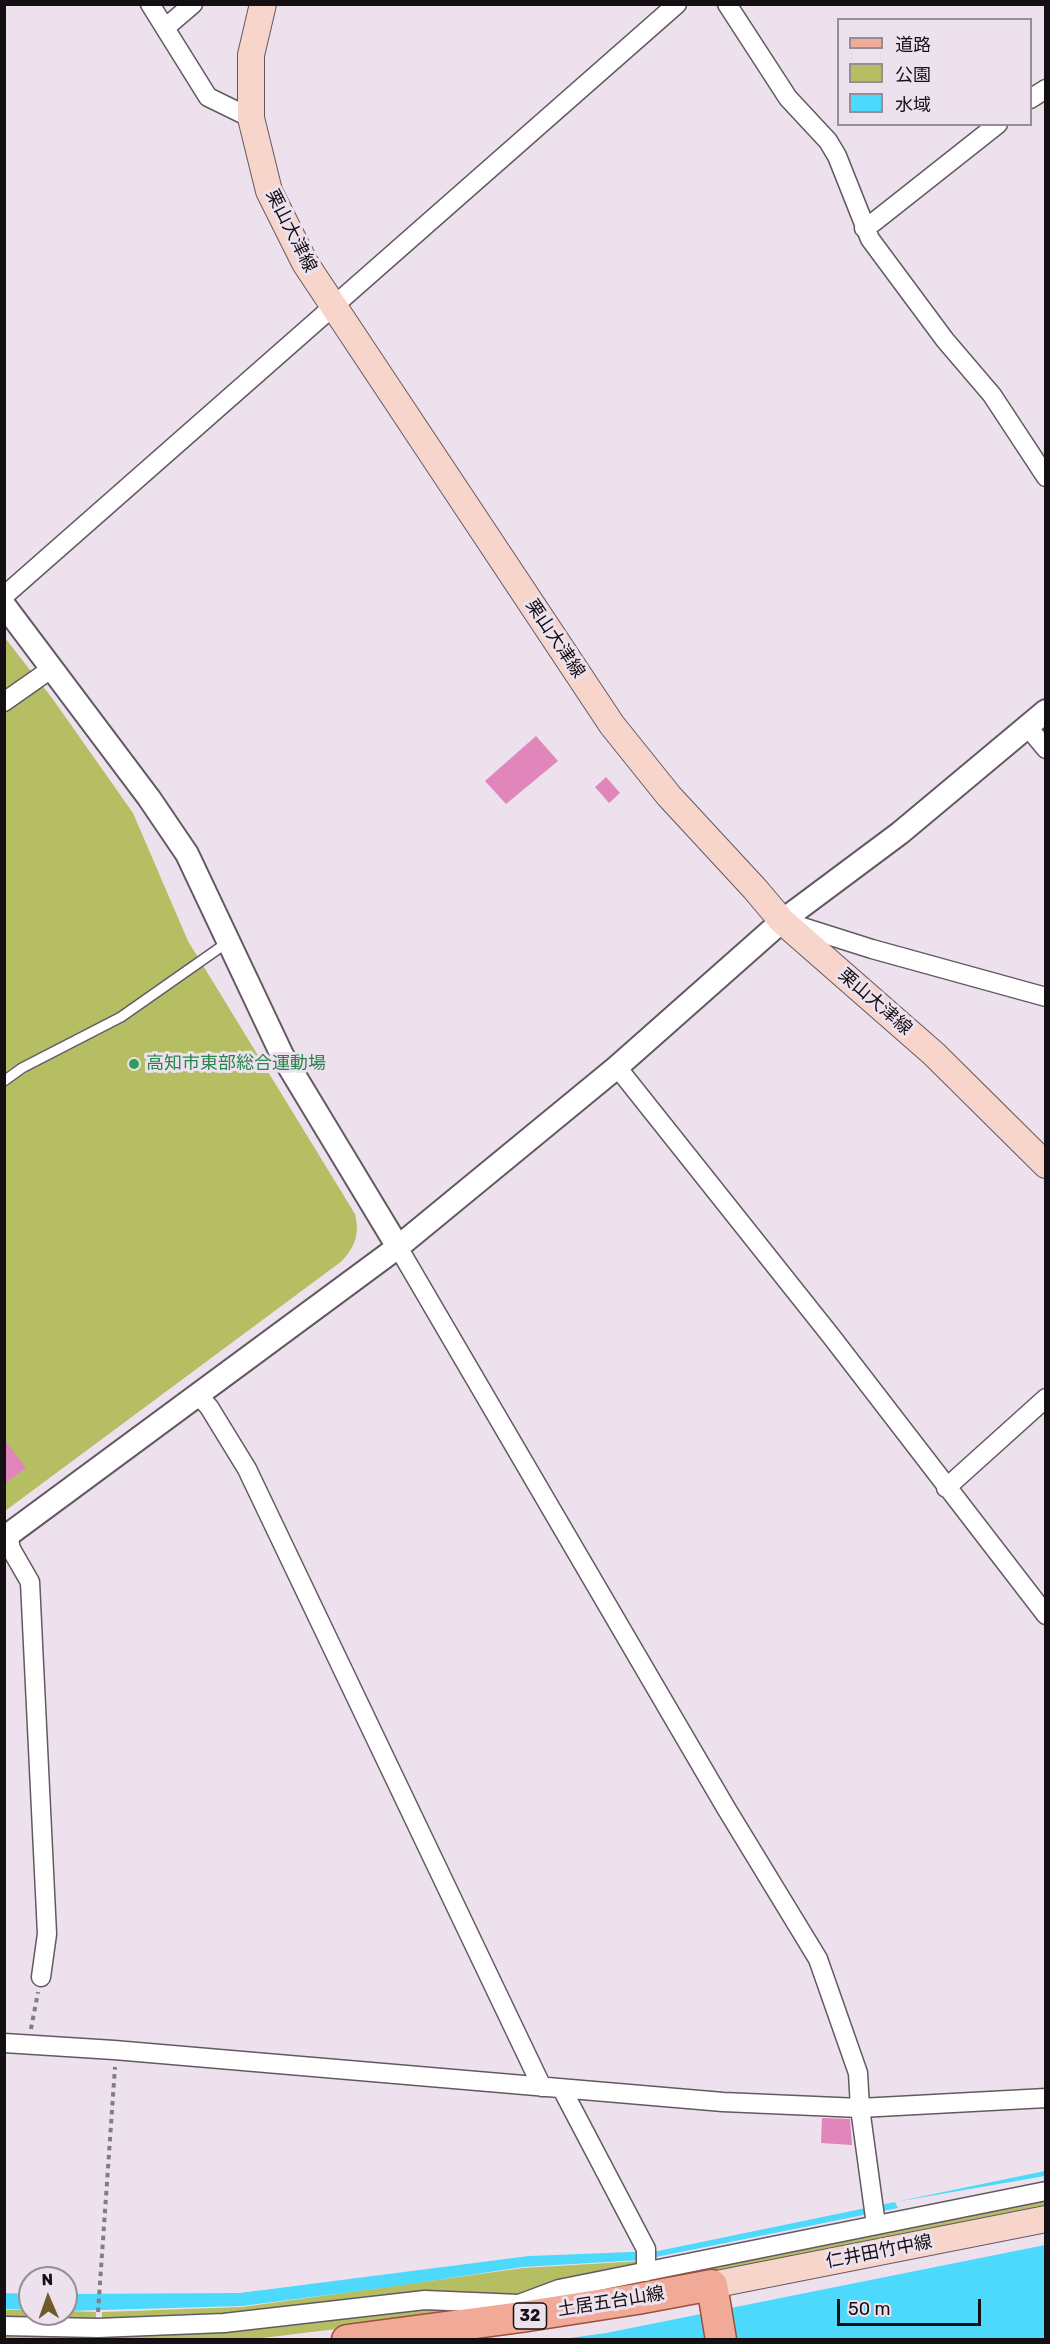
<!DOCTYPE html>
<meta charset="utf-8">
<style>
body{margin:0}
#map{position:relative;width:1050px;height:2344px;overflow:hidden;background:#ede1ed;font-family:Rubik,"Noto Sans JP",sans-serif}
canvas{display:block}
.frame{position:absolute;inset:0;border:6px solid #130f13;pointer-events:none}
.legend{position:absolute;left:837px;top:18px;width:195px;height:108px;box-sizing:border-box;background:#ede1ed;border:2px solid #968d96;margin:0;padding:8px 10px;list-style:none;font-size:18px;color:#130f13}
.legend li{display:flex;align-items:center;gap:12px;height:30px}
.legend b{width:30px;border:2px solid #968d96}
.north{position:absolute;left:18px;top:2266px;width:60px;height:60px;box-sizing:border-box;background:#ede1ed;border:2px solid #968d96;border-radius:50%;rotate:358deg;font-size:16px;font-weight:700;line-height:24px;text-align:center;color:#130f13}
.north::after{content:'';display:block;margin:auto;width:21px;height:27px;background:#705a2a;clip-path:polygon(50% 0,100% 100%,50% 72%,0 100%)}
.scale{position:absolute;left:837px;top:2299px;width:144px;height:27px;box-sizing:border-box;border:3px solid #130f13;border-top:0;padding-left:8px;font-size:18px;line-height:21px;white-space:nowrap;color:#130f13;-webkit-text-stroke:4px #ede1ed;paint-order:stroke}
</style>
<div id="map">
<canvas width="1050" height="2344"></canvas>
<div class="frame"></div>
<ul class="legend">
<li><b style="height:8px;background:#f0aa97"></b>道路</li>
<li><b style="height:16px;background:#b6be64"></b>公園</li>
<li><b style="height:16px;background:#4cd9fb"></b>水域</li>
</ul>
<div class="north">N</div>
<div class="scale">50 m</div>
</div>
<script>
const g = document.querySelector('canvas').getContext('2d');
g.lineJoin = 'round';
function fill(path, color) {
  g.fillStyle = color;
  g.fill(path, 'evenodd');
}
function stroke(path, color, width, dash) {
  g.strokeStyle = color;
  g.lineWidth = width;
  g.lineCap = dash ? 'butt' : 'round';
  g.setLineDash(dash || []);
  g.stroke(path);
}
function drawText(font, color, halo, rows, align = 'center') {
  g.font = font + ' Rubik,"Noto Sans JP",sans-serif';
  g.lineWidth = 6;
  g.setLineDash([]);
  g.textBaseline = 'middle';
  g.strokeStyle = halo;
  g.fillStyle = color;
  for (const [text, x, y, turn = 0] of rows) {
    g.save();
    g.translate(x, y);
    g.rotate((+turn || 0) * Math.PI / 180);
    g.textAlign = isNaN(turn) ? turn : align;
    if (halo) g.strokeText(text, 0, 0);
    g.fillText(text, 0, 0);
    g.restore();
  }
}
fill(new Path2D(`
 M5 638 52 698 133 813 188 941 355 1214C360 1233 355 1247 342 1261L5 1511Z
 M1045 2198V2207L722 2271 530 2304Z
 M641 2261 640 2265 510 2299 102 2324V2312L242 2307 523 2268Z
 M422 2303 510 2308 254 2339 5 2340 4 2330Z
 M4 2310H30V2314H66V2311L96 2312V2320L5 2322Z`), '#b6be64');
fill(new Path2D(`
 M1045 2171V2176L895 2202 898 2208 641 2260 523 2267 397 2286 242 2306 66 2311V2294L240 2293 529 2256 658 2251Z
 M1045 2245V2339L555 2340 606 2333Z
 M5 2293 30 2294V2310L5 2309Z`), '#4cd9fb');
fill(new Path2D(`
 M536 736 558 761 506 804 485 781Z
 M606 777 620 793 609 803 595 787Z
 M4 1439 26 1468 4 1484Z
 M822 2118 850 2119 852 2145 821 2143Z`), '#e086ba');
const service = new Path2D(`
 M4 1081 22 1068 121 1017 228 942`);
const minor = new Path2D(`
 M150 4 208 97 251 118
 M727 4 788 98 828 141 837 156 870 239 945 340 992 395 1046 477
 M165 28 193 4
 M1030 99 1046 89
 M864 228 874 222 998 124
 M4 596 677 4
 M4 702 51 669
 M1027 726 1046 749
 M790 923 872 949 1046 997
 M617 1067 831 1336 1046 1615
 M398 1247 726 1808 818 1959 858 2073 860 2108 876 2225
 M198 1395 209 1407 247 1469 542 2087
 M946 1488 1046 1398
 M8 1535 11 1549 30 1582 47 1934 41 1977
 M4 2043 114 2050 723 2102 860 2108 1046 2098
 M562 2089 646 2249V2272
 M521 2317 519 2304 559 2289 1046 2191
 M4 2326 98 2328 224 2323 425 2300 519 2304`);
const tertiary = new Path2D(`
 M4 605 149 798 187 854 282 1055 398 1247
 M4 1538 398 1247 617 1067 782 921 900 833 1046 711`);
const secondary = new Path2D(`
 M263 4 251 55V118L269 191 305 263 612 725 669 796 755 889 782 921 934 1054 1046 1165
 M712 2285 1046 2219`);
const primary = new Path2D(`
 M347 2340 521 2317 637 2299 712 2285 721 2340`);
stroke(service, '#635963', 12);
stroke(minor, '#635963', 21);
stroke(tertiary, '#635963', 26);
stroke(secondary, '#635963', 28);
stroke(primary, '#9c4f3c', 33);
stroke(new Path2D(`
 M31 2029 38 1992
 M98 2312 115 2067`), '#847c84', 4, [4.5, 4.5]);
stroke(service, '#fff', 9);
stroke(minor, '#fff', 18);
stroke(tertiary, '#fff', 22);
stroke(secondary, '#f8d5cb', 26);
stroke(primary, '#f0aa97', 30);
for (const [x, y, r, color] of [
 [134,1064,6,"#2e9e5b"]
]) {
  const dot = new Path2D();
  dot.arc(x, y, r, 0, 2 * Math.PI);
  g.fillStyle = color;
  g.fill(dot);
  stroke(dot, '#ede1ed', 2);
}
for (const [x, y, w] of [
 [530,2316,33]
]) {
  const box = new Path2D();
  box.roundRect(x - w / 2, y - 13, w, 26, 4.5);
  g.fillStyle = '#ede1ed';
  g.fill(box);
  stroke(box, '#130f13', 1.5);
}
drawText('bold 16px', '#130f13', null, [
 ["32",530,2316]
]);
drawText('18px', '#130f13', '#ede1ed', [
 ["栗山大津線",291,231,63],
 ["栗山大津線",555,639,56],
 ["栗山大津線",875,1002,41],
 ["仁井田竹中線",879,2252,-11],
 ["土居五台山線",611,2302,-9]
]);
drawText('18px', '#27864d', '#ede1ed', [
 ["高知市東部総合運動場",146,1064]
], 'left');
</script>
